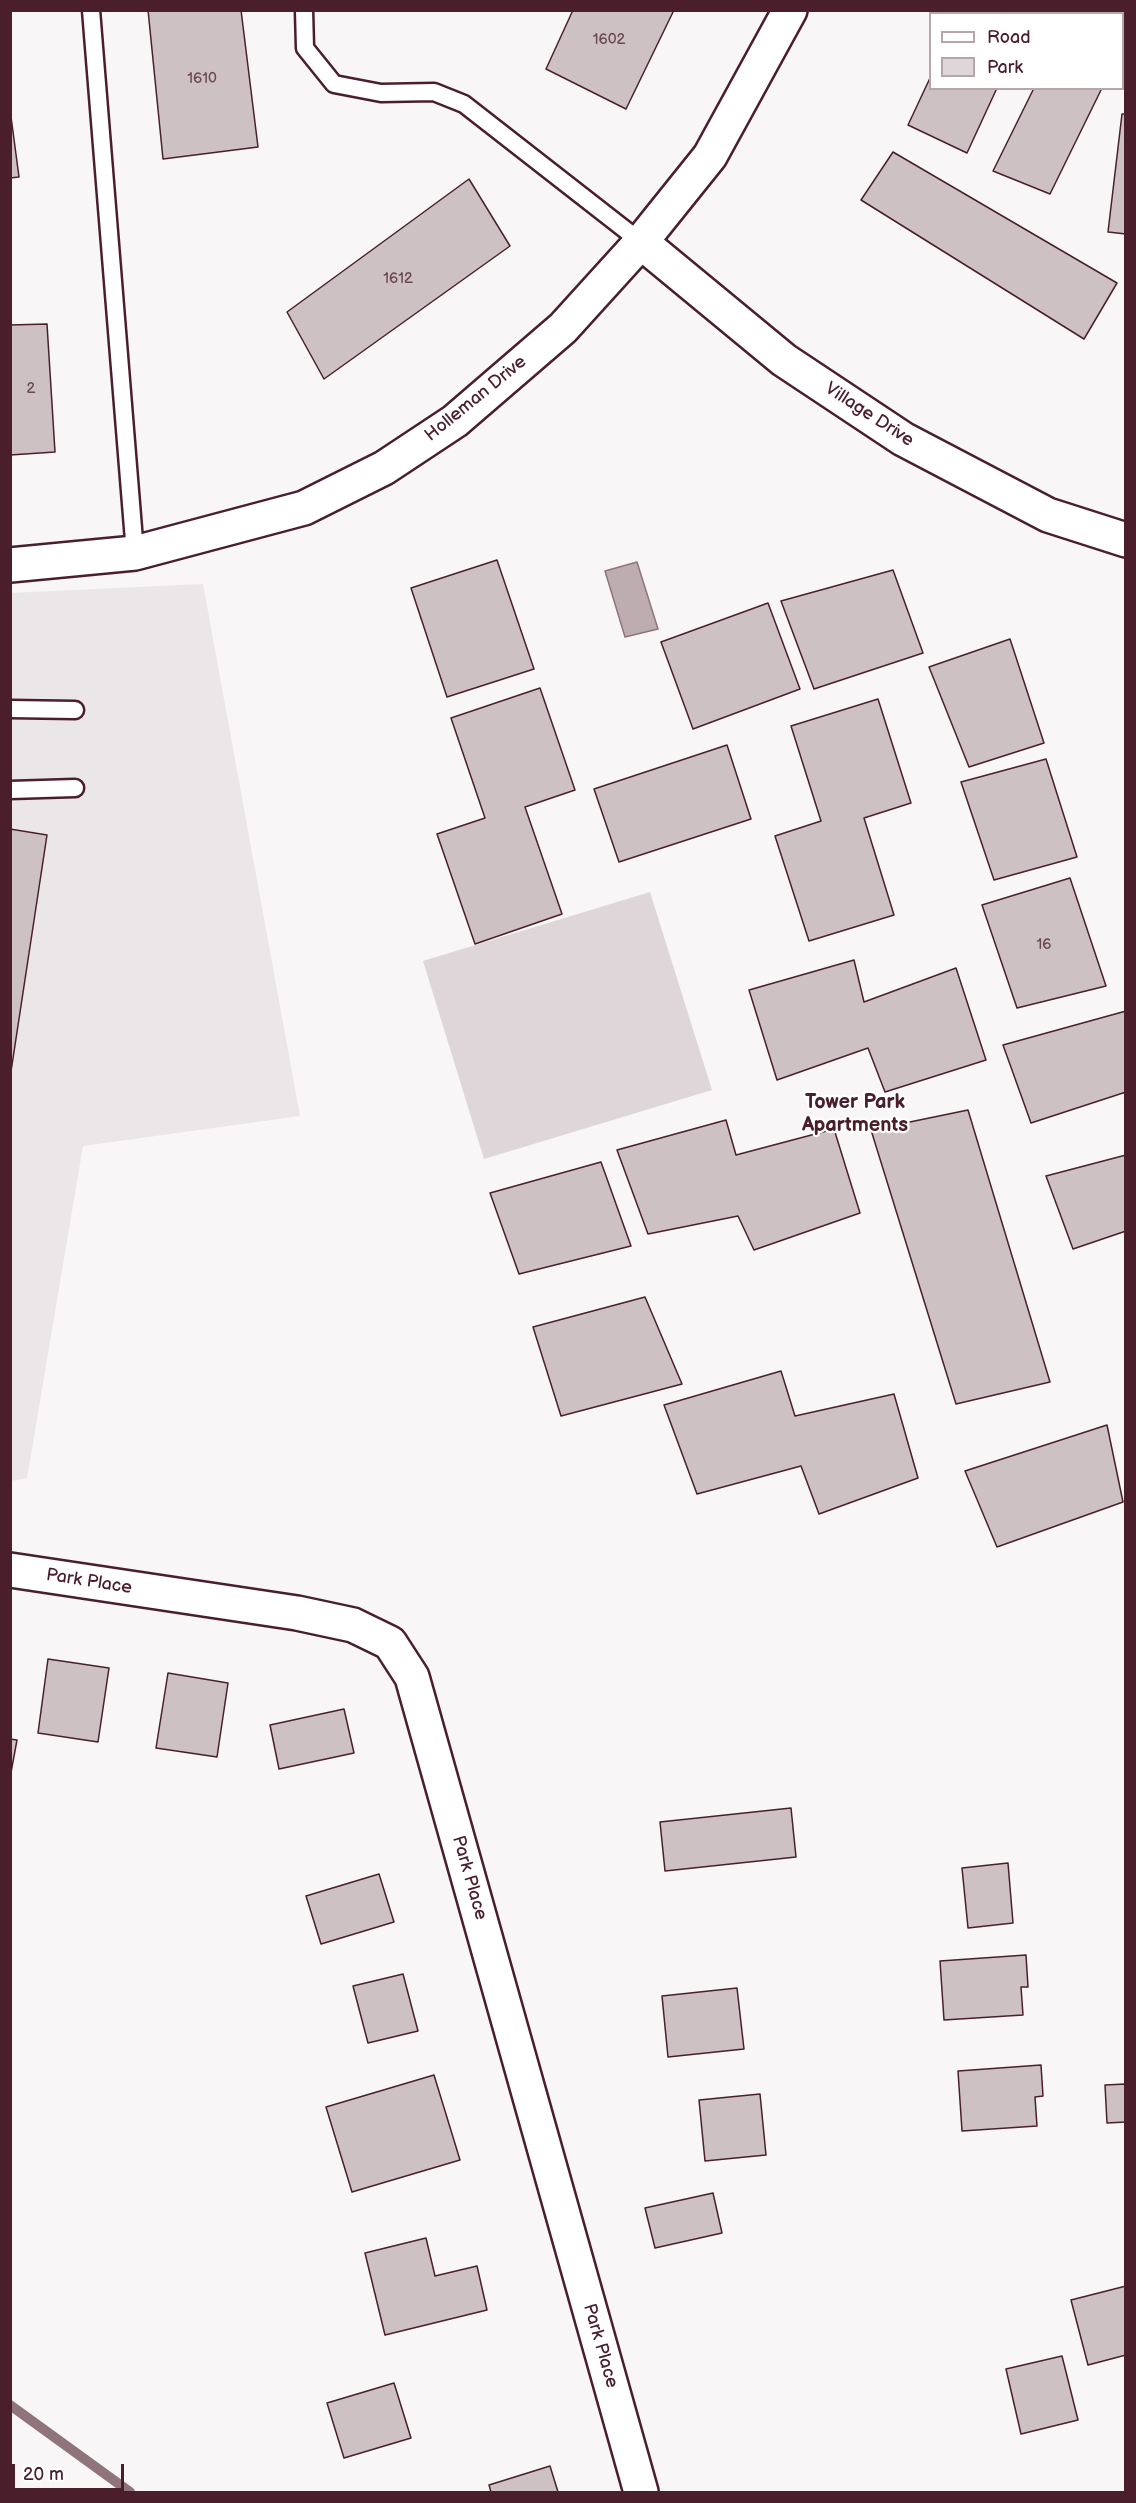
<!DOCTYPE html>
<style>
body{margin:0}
#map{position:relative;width:1136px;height:2503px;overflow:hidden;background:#f8f6f7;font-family:"Balsamiq Sans",sans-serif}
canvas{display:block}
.frame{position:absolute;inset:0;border:12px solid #4a1f2b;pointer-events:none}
.legend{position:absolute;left:929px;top:12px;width:195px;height:78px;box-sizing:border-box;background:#fff;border:2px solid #b7a5aa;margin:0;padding:8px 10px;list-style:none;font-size:18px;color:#4a1f2b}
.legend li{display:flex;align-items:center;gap:12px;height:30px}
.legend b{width:30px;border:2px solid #b7a5aa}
.scale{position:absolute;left:12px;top:2464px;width:112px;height:27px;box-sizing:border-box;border:3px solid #4a1f2b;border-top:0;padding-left:8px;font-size:18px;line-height:21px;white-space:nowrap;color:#4a1f2b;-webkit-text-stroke:4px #fff;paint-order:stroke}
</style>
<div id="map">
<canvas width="1136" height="2503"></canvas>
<div class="frame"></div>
<ul class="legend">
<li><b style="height:8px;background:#fff"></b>Road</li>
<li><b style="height:16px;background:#ded6d9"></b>Park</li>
</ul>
<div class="scale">20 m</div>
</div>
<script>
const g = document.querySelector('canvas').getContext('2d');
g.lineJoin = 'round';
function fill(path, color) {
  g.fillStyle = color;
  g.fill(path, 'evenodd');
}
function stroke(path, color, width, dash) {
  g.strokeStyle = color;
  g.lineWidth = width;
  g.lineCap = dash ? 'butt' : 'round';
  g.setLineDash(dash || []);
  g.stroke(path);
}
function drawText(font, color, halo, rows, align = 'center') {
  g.font = font + ' "Balsamiq Sans",sans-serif';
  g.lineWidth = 4.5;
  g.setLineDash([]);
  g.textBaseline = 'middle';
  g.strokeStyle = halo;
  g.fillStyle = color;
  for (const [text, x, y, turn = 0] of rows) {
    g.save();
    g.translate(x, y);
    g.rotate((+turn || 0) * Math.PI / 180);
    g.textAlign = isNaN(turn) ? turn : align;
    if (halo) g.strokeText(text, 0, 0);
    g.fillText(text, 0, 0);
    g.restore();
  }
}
fill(new Path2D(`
 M203 584 300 1116 83 1146 27 1478 11 1481 10 593Z`), '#ebe6e8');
fill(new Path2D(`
 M650 892 712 1090 484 1159 423 961Z`), '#ded6d9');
const water = new Path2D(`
 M637 562 658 629 625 637 605 571Z`);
fill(water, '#bdadb0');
stroke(water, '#8f747b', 1.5);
stroke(new Path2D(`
 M10 2405 130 2492`), '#8f747b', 10);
const building = new Path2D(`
 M148 10H241L258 147 163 159Z
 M573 10H674L626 109 546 69Z
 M963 10H1033L1032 14H962Z
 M1073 10H1126V40L1122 46V14H1072Z
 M930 78V88H997L967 153 908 125Z
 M1034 88H1102L1050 194 993 171Z
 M10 109 19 177 10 178Z
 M1122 114H1126V234L1108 232Z
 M893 152 1117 283 1084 339 861 200Z
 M469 179 510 246 324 379 287 312Z
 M47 324 55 452 10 455V325Z
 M497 560 534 669 447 697 411 588Z
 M893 570 923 653 814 689 781 601Z
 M768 603 800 689 693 729 661 642Z
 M1010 639 1044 743 969 767 929 667Z
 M540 688 575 790 525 807 562 914 475 944 437 834 485 818 451 718Z
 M878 699 911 803 864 818 894 915 809 941 775 836 821 821 791 726Z
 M727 745 751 819 619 862 594 789Z
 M1046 759 1077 857 994 880 961 782Z
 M10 829 47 835 10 1078Z
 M1070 878 1106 986 1017 1008 982 905Z
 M854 960 864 1002 956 968 986 1060 885 1092 868 1048 777 1080 749 990Z
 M1126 1011V1092L1031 1123 1003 1045Z
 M968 1110 1050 1382 956 1404 871 1130Z
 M726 1120 736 1155 834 1129 860 1213 754 1250 738 1216 648 1234 617 1150Z
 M1126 1155V1231L1073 1249 1046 1176Z
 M601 1162 631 1246 519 1274 490 1193Z
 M645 1297 682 1384 561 1416 533 1327Z
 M781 1371 795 1416 894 1394 918 1478 819 1514 801 1466 697 1494 664 1405Z
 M1107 1425 1123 1502 997 1547 965 1471Z
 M48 1659 109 1668 98 1742 38 1733Z
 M168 1673 228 1683 217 1757 156 1748Z
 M344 1709 354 1753 279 1769 270 1725Z
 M10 1739 17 1740 10 1778Z
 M791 1808 796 1857 665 1871 660 1822Z
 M1008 1863 1013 1923 968 1928 962 1868Z
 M379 1874 394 1922 321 1944 306 1896Z
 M1026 1955 1028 1987H1021L1023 2015 944 2020 940 1961Z
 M403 1974 418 2031 368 2043 353 1986Z
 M737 1988 744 2049 668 2057 662 1996Z
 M1041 2065 1043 2096 1035 2097 1037 2126 962 2131 958 2071Z
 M434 2075 460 2160 352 2192 326 2107Z
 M1126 2084V2122L1107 2123 1105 2085Z
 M760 2094 766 2155 705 2161 699 2100Z
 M713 2193 722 2233 655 2248 645 2208Z
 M426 2238 435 2276 477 2266 487 2310 385 2335 365 2253Z
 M1126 2286V2355L1088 2365 1071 2300Z
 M1062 2356 1078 2420 1021 2434 1006 2369Z
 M394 2383 411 2438 344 2458 327 2403Z
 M550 2466 558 2492H491L489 2485Z`);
fill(building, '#cdc1c4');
stroke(building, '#4a1f2b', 1.5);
const service = new Path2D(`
 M91 10 135 553
 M304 10 305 48 334 84 381 93 434 92 464 104 641 242
 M10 709 75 710
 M10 790 75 788`);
const minor = new Path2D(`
 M641 242 784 360 903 439 1048 515 1126 540
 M10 1570 297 1613 353 1625 390 1643 412 1677 641 2492`);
const tertiary = new Path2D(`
 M10 565 135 553 304 508 384 468 455 421 563 328 641 242 710 156 790 10`);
stroke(service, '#4a1f2b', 21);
stroke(minor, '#4a1f2b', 38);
stroke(tertiary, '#4a1f2b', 38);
stroke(service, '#fff', 16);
stroke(minor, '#fff', 33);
stroke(tertiary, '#fff', 33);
drawText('15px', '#6b4851', null, [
 ["1602",609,40],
 ["1610",202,79],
 ["1612",398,279],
 ["2",31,389],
 ["16",1044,945]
]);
drawText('18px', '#4a1f2b', '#fff', [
 ["Holleman Drive",476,399,-39],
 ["Village Drive",869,415,33],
 ["Park Place",89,1582,9],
 ["Park Place",469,1878,74],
 ["Park Place",600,2346,74]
]);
drawText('bold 20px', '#4a1f2b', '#fff', [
 ["Tower Park",855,1103],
 ["Apartments",855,1126]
]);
</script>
